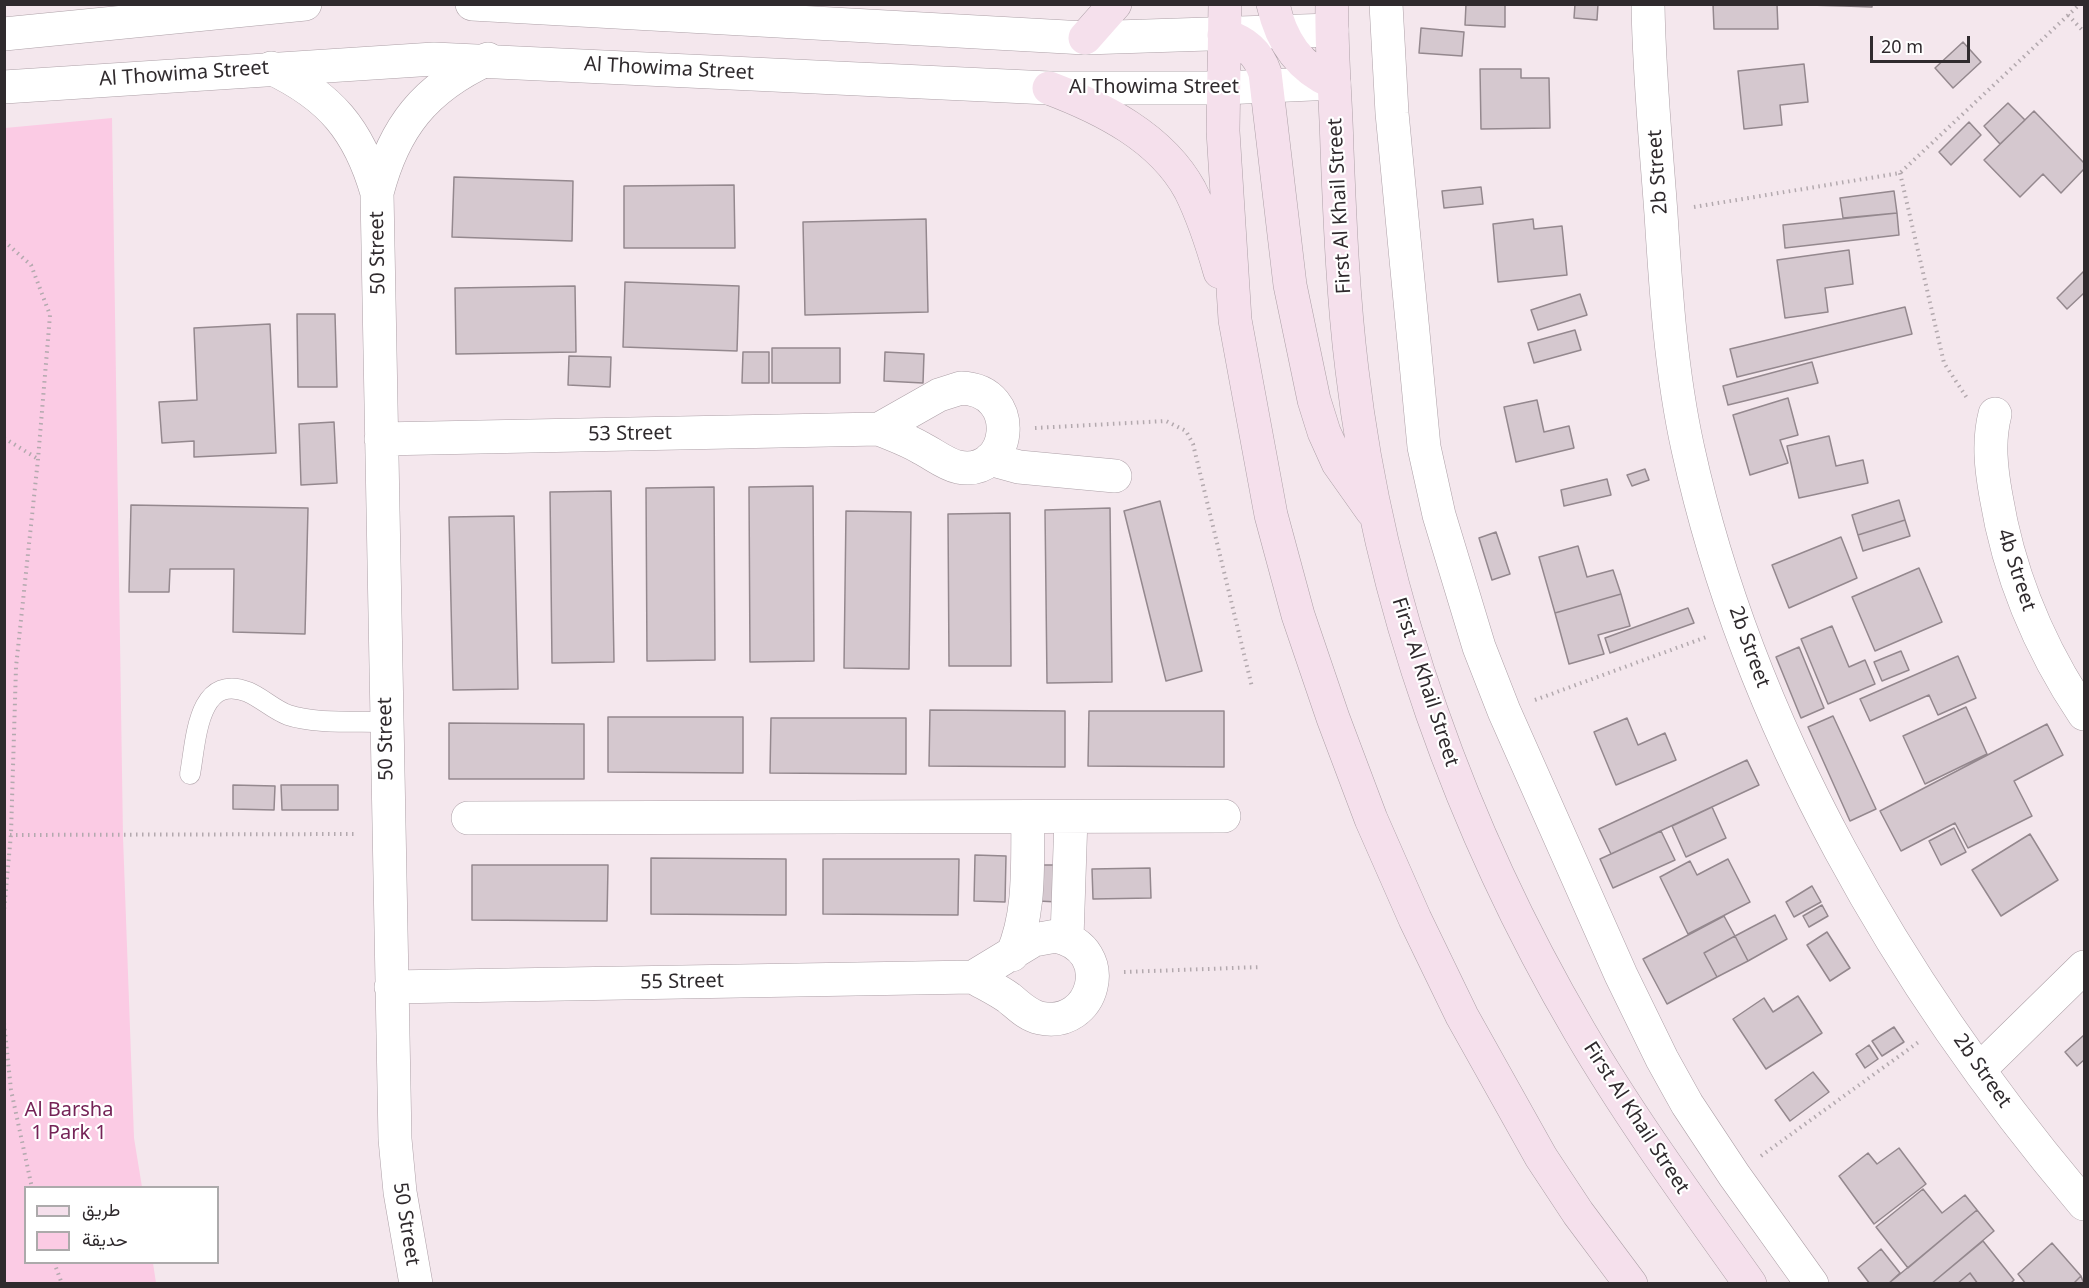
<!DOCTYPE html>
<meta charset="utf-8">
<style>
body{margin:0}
#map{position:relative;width:2089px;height:1288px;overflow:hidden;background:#f4e7ed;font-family:"Noto Sans",Vazirmatn,sans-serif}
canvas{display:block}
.frame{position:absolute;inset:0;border:6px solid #2f2a2d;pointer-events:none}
.legend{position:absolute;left:24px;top:1186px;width:195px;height:78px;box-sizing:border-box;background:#fff;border:2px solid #acaaab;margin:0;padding:8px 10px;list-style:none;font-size:18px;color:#2f2a2d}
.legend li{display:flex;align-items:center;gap:12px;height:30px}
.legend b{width:30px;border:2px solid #acaaab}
.scale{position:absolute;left:1870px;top:36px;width:100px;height:27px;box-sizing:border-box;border:3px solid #2f2a2d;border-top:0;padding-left:8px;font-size:18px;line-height:21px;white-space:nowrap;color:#2f2a2d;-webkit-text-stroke:4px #fff;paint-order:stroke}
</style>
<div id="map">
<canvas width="2089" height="1288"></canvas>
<div class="frame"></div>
<ul class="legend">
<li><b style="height:8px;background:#f5e0ec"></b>طريق</li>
<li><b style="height:16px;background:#fbcbe4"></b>حديقة</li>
</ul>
<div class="scale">20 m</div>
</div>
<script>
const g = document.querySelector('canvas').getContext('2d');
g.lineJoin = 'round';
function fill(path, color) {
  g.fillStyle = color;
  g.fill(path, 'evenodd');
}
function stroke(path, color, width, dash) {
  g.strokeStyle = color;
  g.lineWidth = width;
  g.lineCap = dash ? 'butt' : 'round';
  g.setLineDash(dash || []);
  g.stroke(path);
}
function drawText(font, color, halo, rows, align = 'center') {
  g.font = font + ' "Noto Sans",sans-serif';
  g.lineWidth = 4.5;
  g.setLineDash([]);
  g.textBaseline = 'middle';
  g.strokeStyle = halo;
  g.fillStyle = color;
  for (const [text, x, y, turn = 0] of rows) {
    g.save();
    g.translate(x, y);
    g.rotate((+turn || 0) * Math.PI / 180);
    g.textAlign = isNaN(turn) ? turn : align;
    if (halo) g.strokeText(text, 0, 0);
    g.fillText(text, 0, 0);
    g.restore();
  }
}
fill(new Path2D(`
 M112 118 123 837 134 1138 142 1187 26 1188V1262L153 1263 156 1283H5V128Z`), '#fbcbe4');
const building = new Path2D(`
 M1466 4H1505V27L1465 25Z
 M1575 4H1598L1597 20 1574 18Z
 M1713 4H1777L1778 29H1714Z
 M1808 4H1844V6L1808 5Z
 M1844 4H1872V7L1844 6Z
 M1421 28 1464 32 1462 56 1419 53Z
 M1963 42 1981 62 1953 88 1935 68Z
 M1804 64 1808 102 1780 105 1782 125 1744 129 1738 71Z
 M1480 69H1521V78H1549L1550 128 1481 129Z
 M2008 103 2025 120 2000 144 1984 126Z
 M2034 111 2084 163V169L2061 193 2043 174 2020 197 1984 160Z
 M1969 122 1981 135 1951 165 1939 152Z
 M454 177 573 181 572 241 452 237Z
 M734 185 735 248H624V186Z
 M1481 187 1483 204 1444 208 1442 191Z
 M1894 191 1897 213 1843 218 1840 198Z
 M1897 213 1899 235 1785 248 1783 225Z
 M926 219 928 312 805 315 803 222Z
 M1533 219 1534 229 1562 226 1567 275 1498 282 1493 224Z
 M1849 250 1853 284 1825 288 1828 312 1785 318 1777 260Z
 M2084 271V293L2067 309 2057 298Z
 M625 282 739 286 737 351 623 347Z
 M575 286 576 352 456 354 455 288Z
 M1580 294 1587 315 1538 330 1531 310Z
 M1905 307 1912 334 1737 377 1730 349Z
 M297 314H335L337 387H298Z
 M270 324 276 453 194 457V441L162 443 159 402 197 400 194 328Z
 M1575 330 1581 350 1534 363 1528 343Z
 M772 348H840V383H772Z
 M743 352H769V383H742Z
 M885 352 924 354 923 383 884 381Z
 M569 356 611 357 610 387 568 385Z
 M1812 362 1818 383 1728 405 1723 386Z
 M1788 398 1798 435 1780 440 1788 463 1750 475 1733 415Z
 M1537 400 1544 432 1569 426 1574 448 1516 462 1504 407Z
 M334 422 337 483 301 485 299 424Z
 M1829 436 1836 466 1863 460 1868 483 1799 498 1787 446Z
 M1645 469 1649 480 1632 486 1627 475Z
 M1607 479 1611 495 1564 506 1561 490Z
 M813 486 814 661 750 662 749 487Z
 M714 487 715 660 647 661 646 488Z
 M611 491 614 662 552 663 550 492Z
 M1899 500 1905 520 1858 535 1852 515Z
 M1160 501 1202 671 1166 681 1124 511Z
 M131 505 308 508 305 634 233 632 234 569H170L169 592H129Z
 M1110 508 1112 682 1047 683 1045 510Z
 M846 511 911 512 909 669 844 668Z
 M1010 513 1011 666H949L948 514Z
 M514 516 518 689 453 690 449 517Z
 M1905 520 1910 536 1863 551 1858 535Z
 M1496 532 1510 574 1492 580 1479 538Z
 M1841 537 1857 578 1789 608 1772 565Z
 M1578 546 1587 577 1613 570 1621 594 1555 613 1539 557Z
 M1919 568 1942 622 1875 651 1852 597Z
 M1621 594 1630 626 1598 635 1604 654 1569 664 1555 613Z
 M1688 608 1694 623 1610 653 1605 638Z
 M1832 626 1849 667 1865 660 1875 684 1828 704 1801 639Z
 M1799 647 1824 708 1801 718 1776 657Z
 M1901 651 1909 670 1882 681 1874 662Z
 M1958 656 1976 698 1938 715 1929 695 1870 721 1860 699Z
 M1966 707 1987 754 1925 784 1903 736Z
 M930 710 1065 711V767L929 766Z
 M1089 711H1224V767L1088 766Z
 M1833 716 1876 809 1850 821 1808 727Z
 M608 717H743V773L608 772Z
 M771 718H906V774L770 773Z
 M1627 718 1638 745 1665 733 1676 760 1616 785 1594 732Z
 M449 723 584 724V779H449Z
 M2047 724 2063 755 2014 781 2032 816 1968 848 1955 823 1901 851 1880 811Z
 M1747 760 1759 785 1611 854 1599 829Z
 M233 785 275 786 274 810 233 809Z
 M281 785H338V810H282Z
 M1712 807 1726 838 1686 857 1672 826Z
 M1954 828 1966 852 1941 865 1929 841Z
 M1661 831 1675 860 1613 888 1600 859Z
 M2030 834 2058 880 2001 916 1972 870Z
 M975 855 1006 856 1005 902 974 901Z
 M651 858 786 859V915L651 914Z
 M823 859H959L958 915 823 914Z
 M1728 859 1750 902 1688 934 1660 877 1690 861 1697 875Z
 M472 865H608L607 921 472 920Z
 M1039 865H1059L1058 902 1038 901Z
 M1150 868 1151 898 1093 899 1092 869Z
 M1812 886 1821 902 1794 917 1786 902Z
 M1822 905 1828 916 1809 927 1803 916Z
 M1775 915 1787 939 1748 961 1735 936Z
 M1724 916 1735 936 1704 953 1717 977 1667 1004 1643 959Z
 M1827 932 1850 968 1830 981 1807 945Z
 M1735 936 1748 961 1717 977 1704 953Z
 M1798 996 1822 1033 1766 1069 1733 1019 1764 998 1773 1012Z
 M1894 1027 1904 1042 1882 1056 1872 1041Z
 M2084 1035V1060L2077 1066 2065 1052Z
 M1869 1045 1878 1059 1865 1068 1856 1054Z
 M1813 1072 1829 1092 1790 1121 1775 1100Z
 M1899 1148 1926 1184 1874 1224 1839 1176 1868 1153 1877 1164Z
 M1923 1189 1942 1213 1965 1195 1977 1210 1908 1268 1876 1227Z
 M1977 1210 1994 1231 1931 1284H1888Z
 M1983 1241 2014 1280 2010 1284H1978L1970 1273 1957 1284H1931Z
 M2052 1243 2081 1276 2073 1284H2026L2018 1274Z
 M1881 1249 1900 1273 1888 1284H1870L1858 1268Z
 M1970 1273 1978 1284H1957Z
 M2081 1276 2084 1284H2073Z`);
fill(building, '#d5c8cf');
stroke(building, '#94888e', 1.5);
const service = new Path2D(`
 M190 774C196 742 197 672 248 692 262 698 274 710 288 715 314 724 357 721 385 722`);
const minor = new Path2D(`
 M1386 4 1392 113 1424 447 1439 515 1479 647 1504 711 1621 975 1662 1059 1687 1104 1734 1175 1812 1284
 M1648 4C1649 75 1656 144 1661 214 1666 293 1671 372 1688 449 1749 728 1901 988 2084 1204
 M271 68C330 96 359 130 377 193L395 1139 400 1192 416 1284
 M377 193C394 127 425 88 488 59
 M961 388C1023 390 1012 478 958 467 945 464 933 454 921 448 908 440 893 435 879 429L939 395Z
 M1995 414C1988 441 1991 468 1996 496 2009 575 2039 647 2084 714
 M381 439 879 429
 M990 459 1019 467 1115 476
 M468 818 1224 816
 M1056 936C1117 949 1094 1030 1040 1018 1027 1015 1019 1006 1009 998 998 990 985 984 973 977L1034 940Z
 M1067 938 1071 817
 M1012 955C1031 912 1027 863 1028 817
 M391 987 973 977
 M1980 1069 2084 967`);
const tertiary = new Path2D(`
 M472 4 1085 38 1332 30
 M4 34 305 4
 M4 87 434 59 1049 88H1223L1334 83`);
const secondary = new Path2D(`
 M1225 4 1223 131 1235 320 1271 515 1298 615 1333 718 1371 819 1415 919 1462 1016 1541 1157 1578 1213 1631 1284
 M1273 4C1281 41 1299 68 1334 83
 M1332 4C1331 53 1336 101 1337 149 1340 223 1343 297 1352 370 1379 602 1462 831 1580 1032 1631 1119 1691 1201 1750 1284
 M1224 35C1245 42 1258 52 1265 73L1290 285 1314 400 1324 432 1338 463 1372 511
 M1085 38 1115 4
 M1049 88C1102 108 1161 137 1190 190 1203 216 1212 244 1220 272`);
stroke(service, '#ada0a7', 21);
stroke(minor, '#ada0a7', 34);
stroke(tertiary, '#ada0a7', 34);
stroke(secondary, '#ada0a7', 34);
stroke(new Path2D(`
 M2068 15 2084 32
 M1900 173 1944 363 1967 398
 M1694 207 1900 173 2080 4
 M4 241 31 265 50 315 38 459 16 667 11 834 4 911
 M1035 428 1166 421 1186 431 1193 444 1252 687
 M4 438 38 459
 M1535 700 1709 636
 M4 835 355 834
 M1124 972 1261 967
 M4 1023 11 1090 32 1188
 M1761 1156 1920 1041
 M54 1262 62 1284`), '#b3a9ae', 4, [1.5, 4.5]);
stroke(service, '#fff', 20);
stroke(minor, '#fff', 33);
stroke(tertiary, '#fff', 33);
stroke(secondary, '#f5e0ec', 33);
drawText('20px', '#2f2a2d', '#fff', [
 ["Al Thowima Street",669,69,3],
 ["Al Thowima Street",184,74,-4],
 ["Al Thowima Street",1154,87],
 ["2b Street",1658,172,-94],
 ["First Al Khail Street",1340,206,-93],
 ["50 Street",378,253,-91],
 ["53 Street",630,434,-1],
 ["4b Street",2016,570,72],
 ["2b Street",1749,647,70],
 ["First Al Khail Street",1425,682,72],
 ["50 Street",386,739,-91],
 ["55 Street",682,982,-1],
 ["2b Street",1982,1071,55],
 ["First Al Khail Street",1636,1118,57],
 ["50 Street",406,1224,81]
]);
drawText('20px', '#752357', '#fff', [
 ["Al Barsha",69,1110],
 ["1 Park 1",69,1133]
]);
</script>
